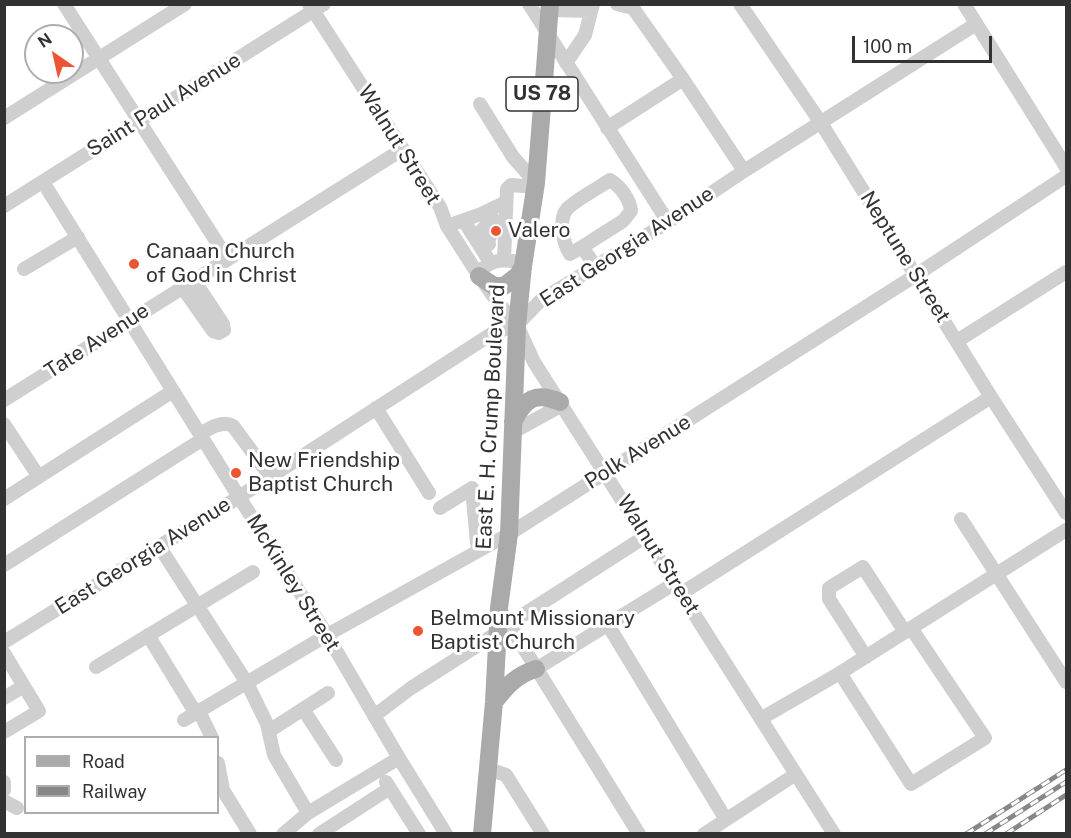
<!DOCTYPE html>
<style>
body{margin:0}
#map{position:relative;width:1071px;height:838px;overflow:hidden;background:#fff;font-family:"Public Sans",sans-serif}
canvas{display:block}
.frame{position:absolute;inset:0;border:6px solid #323232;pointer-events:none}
.legend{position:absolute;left:24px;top:736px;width:195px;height:78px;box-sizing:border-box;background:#fff;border:2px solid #adadad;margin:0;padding:8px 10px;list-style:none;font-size:18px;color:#323232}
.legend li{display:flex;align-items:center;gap:12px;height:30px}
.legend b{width:30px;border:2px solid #adadad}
.north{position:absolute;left:24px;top:24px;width:60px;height:60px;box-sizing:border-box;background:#fff;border:2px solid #adadad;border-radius:50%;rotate:326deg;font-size:16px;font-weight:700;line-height:24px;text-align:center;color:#323232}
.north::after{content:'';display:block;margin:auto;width:21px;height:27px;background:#eb5533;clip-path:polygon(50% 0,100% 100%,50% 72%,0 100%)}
.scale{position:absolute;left:852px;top:36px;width:140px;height:27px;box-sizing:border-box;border:3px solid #323232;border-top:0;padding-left:8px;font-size:18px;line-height:21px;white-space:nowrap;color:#323232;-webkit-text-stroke:4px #fff;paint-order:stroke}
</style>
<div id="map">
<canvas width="1071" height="838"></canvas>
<div class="frame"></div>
<ul class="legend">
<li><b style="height:8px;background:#aaa"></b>Road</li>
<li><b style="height:8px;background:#878787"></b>Railway</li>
</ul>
<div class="north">N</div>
<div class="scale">100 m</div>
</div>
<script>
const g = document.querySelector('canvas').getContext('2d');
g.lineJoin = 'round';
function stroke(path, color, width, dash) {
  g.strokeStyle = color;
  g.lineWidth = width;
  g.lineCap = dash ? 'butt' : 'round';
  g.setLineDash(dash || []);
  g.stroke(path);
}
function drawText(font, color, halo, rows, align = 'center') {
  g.font = font + ' "Public Sans",sans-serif';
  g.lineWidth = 6;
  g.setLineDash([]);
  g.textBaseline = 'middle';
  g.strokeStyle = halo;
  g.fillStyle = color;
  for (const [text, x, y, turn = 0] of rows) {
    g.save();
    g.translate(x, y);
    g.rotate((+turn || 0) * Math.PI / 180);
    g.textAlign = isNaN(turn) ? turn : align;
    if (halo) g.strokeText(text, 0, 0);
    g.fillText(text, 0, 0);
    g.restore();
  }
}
stroke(new Path2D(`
 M64 4 227 258
 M309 4 440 207 447 226 479 276 496 300 517 325 534 362 834 834
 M529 4 668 222
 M617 4 633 8 683 79 744 171
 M740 4 821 123 991 397 1066 513
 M964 4 1066 167
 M549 10 591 11
 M566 63 585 35 593 4
 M480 104 513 157 536 183
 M4 118 185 4
 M607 128 683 79
 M43 182 239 497 327 635 399 758 446 834
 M4 206 324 4
 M464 221 490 262
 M447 226 481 214 506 202
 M489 228 482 230 493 219
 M489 244 482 230 490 237
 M582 247 623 221 631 211C630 199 620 186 610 180 600 187 575 200 567 209 558 220 563 243 570 254L582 247 596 267
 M504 260 507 189 511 185 535 187
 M24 269 78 237
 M477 273C490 262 496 259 513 261
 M182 287 213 331 219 333 224 330 223 324 194 280
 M957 341 1066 272
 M4 400 403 149
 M376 408 429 493
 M4 424 39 477
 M513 432 562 405
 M200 434C210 428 223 420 233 426L270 476
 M4 499 173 391
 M440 508 472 488 477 543 480 550
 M961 519 1066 682
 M159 546 247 683 267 724 274 755 308 813
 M4 565 203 439
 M682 593 991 397
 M499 608 639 834
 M509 624 646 536
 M608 625 725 818
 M148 635 192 707 199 711 212 738
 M4 642 239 497 493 333 517 325 541 300 668 222 744 171 976 24
 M4 653 39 711 4 732
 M866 657 829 599V588L863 567 905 632
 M96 667 253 572
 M536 669 675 583
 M840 673 911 784 985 738 911 628
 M4 698 24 686
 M303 709 336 760
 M374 716 411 688 497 633
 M762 718 840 673 1066 530
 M184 720 327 635 509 534 916 275 1066 176
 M269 731 328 693
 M218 763 223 790 250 834
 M488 769 506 775 543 834
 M4 782V790
 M386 782 419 834
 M4 801 17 808
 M283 834 308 813 399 758
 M319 834 390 788
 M704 834 796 774`), '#cfcfcf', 14);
stroke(new Path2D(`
 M479 276 494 286H504L518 275 523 266
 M513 422C525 399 535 391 560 402
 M494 702C507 686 516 675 536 669
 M482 834 494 702 499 608 509 534 517 325 523 266 536 183 550 4`), '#aaa', 18);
const rail = new Path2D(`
 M966 834 1066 770
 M985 834 1066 782
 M1006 834 1066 795`);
stroke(rail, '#878787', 5);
stroke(rail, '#fff', 3, [9]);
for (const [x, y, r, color] of [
 [496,231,6,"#eb5533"],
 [134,264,6,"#eb5533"],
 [236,473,6,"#eb5533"],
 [418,631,6,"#eb5533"]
]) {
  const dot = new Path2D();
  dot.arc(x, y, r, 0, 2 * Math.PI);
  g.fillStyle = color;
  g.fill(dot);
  stroke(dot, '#fff', 2);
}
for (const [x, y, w] of [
 [542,94,72]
]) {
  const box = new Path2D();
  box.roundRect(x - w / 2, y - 17, w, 34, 4.5);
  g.fillStyle = '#fff';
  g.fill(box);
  stroke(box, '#323232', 1.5);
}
drawText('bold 20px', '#323232', null, [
 ["US 78",542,94]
]);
drawText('21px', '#323232', '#fff', [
 ["Saint Paul Avenue",164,105,-32],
 ["Walnut Street",399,145,58],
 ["East Georgia Avenue",627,247,-33],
 ["Neptune Street",905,257,58],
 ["Tate Avenue",97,341,-33],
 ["East E. H. Crump Boulevard",491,417,-87],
 ["Polk Avenue",638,452,-32],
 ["Walnut Street",658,555,58],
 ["East Georgia Avenue",143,556,-32],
 ["McKinley Street",293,583,58]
]);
drawText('21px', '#323232', '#fff', [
 ["Valero",508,231],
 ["Canaan Church",146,252],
 ["of God in Christ",146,276],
 ["New Friendship",248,461],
 ["Baptist Church",248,485],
 ["Belmount Missionary",430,619],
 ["Baptist Church",430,643]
], 'left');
</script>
